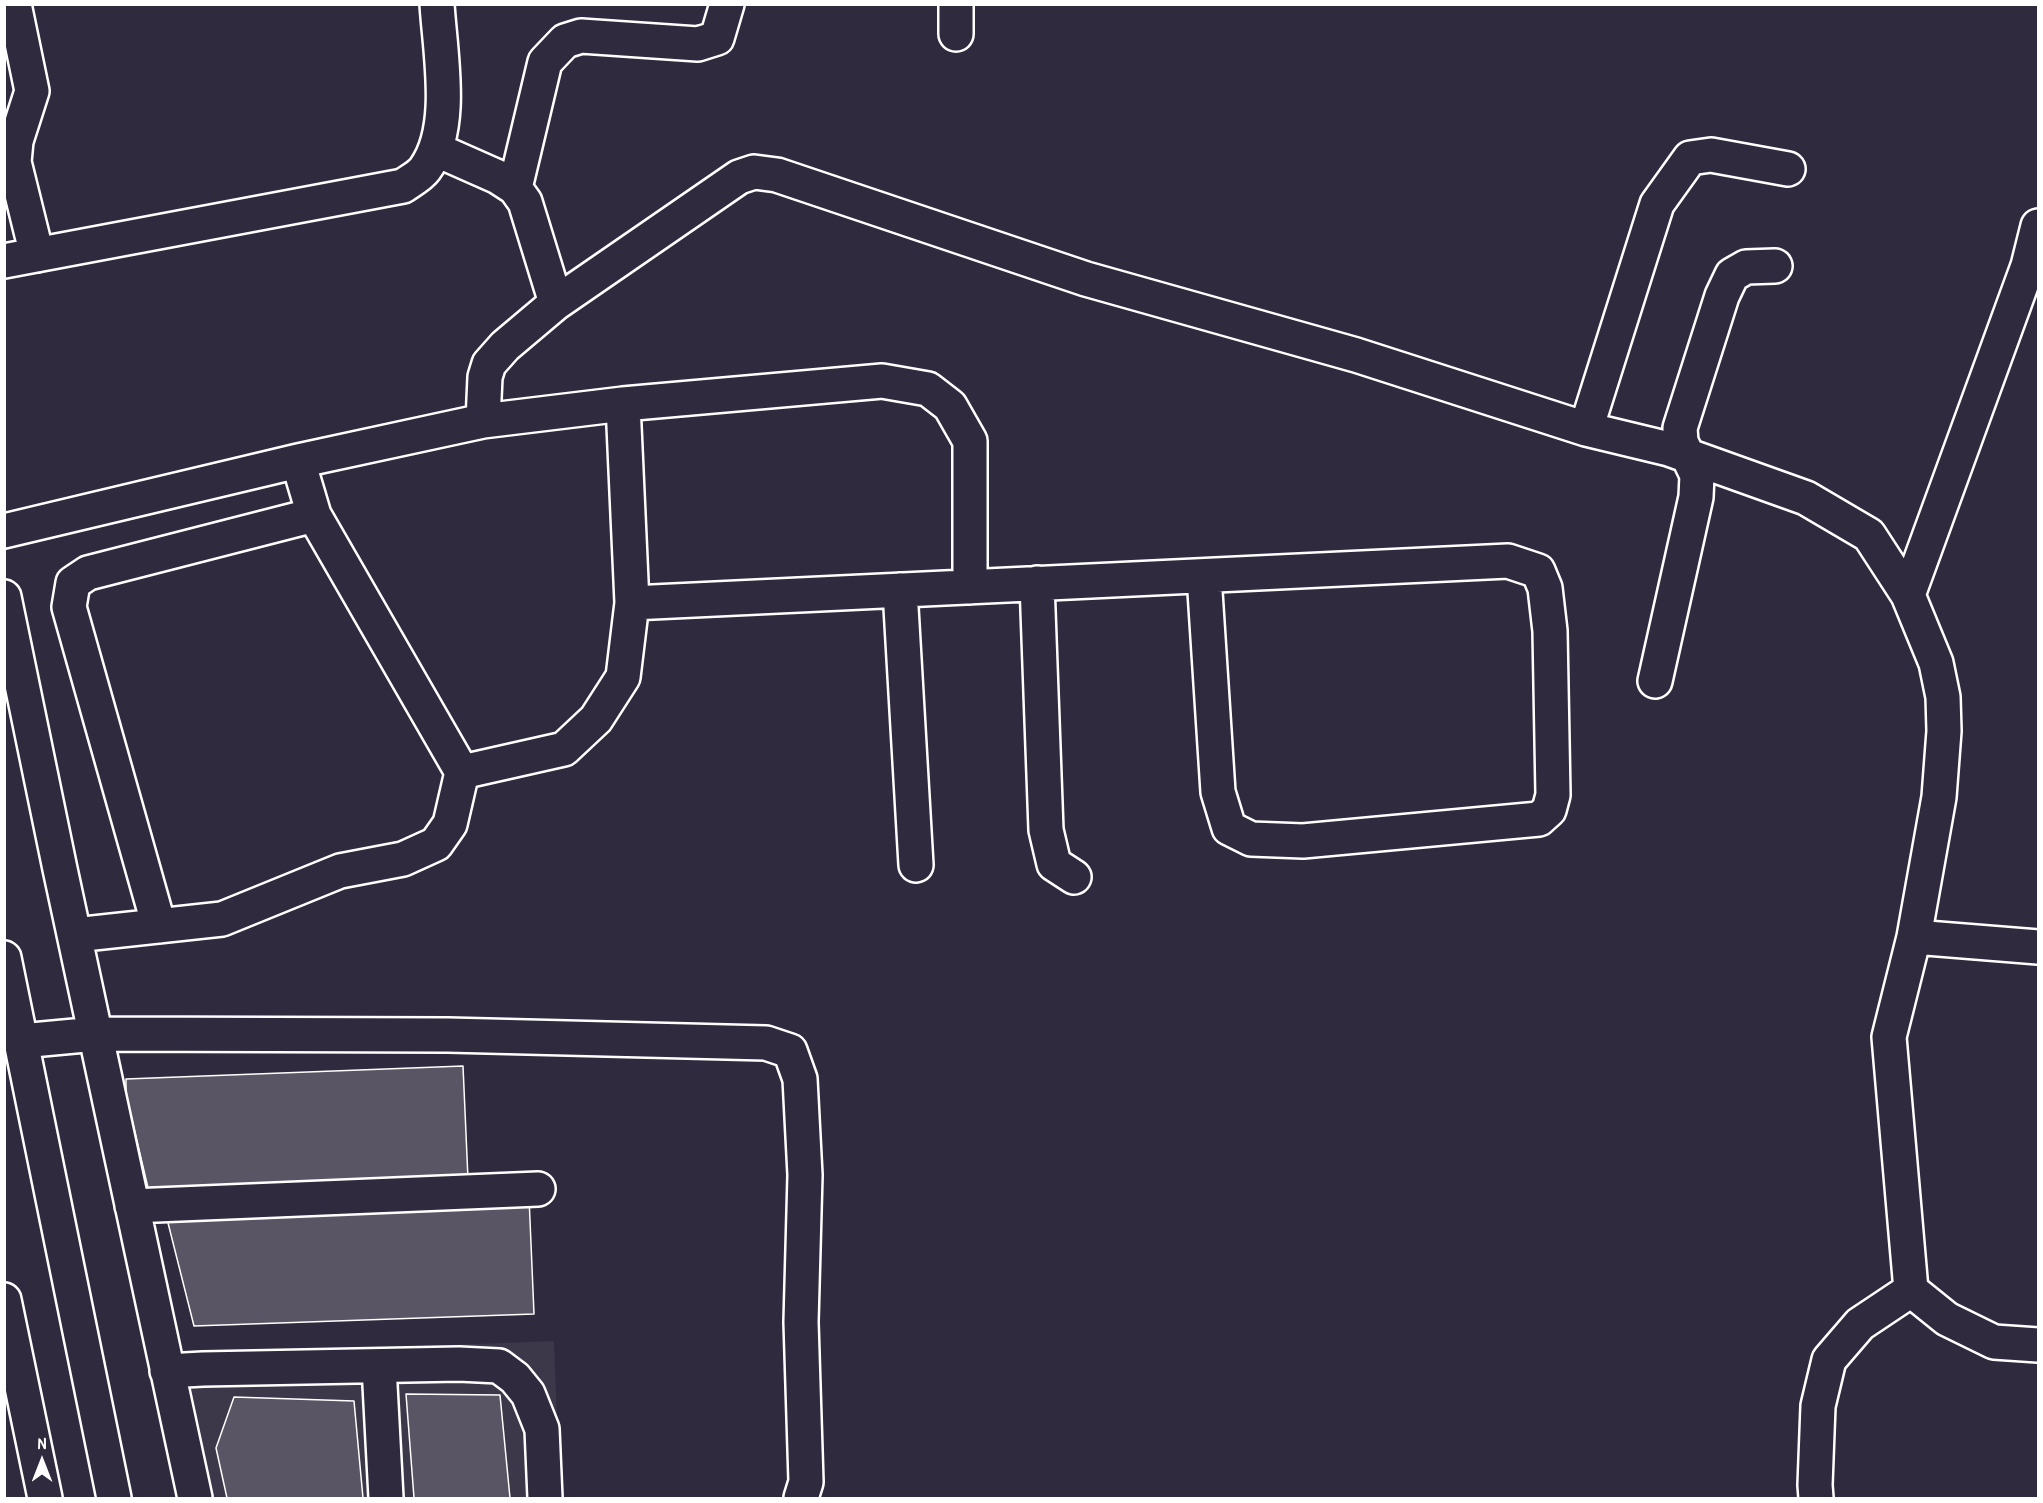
<!DOCTYPE html>
<style>
body{margin:0}
#map{position:relative;width:2043px;height:1503px;overflow:hidden;background:#2f2a3d;font-family:"Patrick Hand",sans-serif}
canvas{display:block}
.frame{position:absolute;inset:0;border:6px solid #fff;pointer-events:none}
.north{position:absolute;left:12px;top:1431px;width:60px;height:60px;-webkit-text-stroke:4px #2f2a3d;paint-order:stroke;rotate:0deg;font-size:16px;font-weight:700;line-height:24px;text-align:center;color:#fff}
.north::after{content:'';display:block;margin:auto;width:21px;height:27px;background:#fff;clip-path:polygon(50% 0,100% 100%,50% 72%,0 100%)}
</style>
<div id="map">
<canvas width="2043" height="1503"></canvas>
<div class="frame"></div>
<div class="north">N</div>
</div>
<script>
const g = document.querySelector('canvas').getContext('2d');
g.lineJoin = 'round';
function fill(path, color) {
  g.fillStyle = color;
  g.fill(path, 'evenodd');
}
function stroke(path, color, width, dash) {
  g.strokeStyle = color;
  g.lineWidth = width;
  g.lineCap = dash ? 'butt' : 'round';
  g.setLineDash(dash || []);
  g.stroke(path);
}
fill(new Path2D(`
 M554 1341 560 1498H212L179 1355Z`), '#3c3749');
const building = new Path2D(`
 M463 1066 468 1179 149 1192 126 1095V1079Z
 M529 1197 534 1314 194 1326 165 1211Z
 M406 1394 500 1395 510 1498H414Z
 M234 1397 354 1401 363 1498H227L216 1448Z`);
fill(building, '#595564');
stroke(building, '#fff', 1.5);
const minor = new Path2D(`
 M14 4 32 91 16 141 14 162 37 255
 M956 4V34
 M437 150 498 177 515 188 525 202 556 303
 M515 188 545 62 565 41 581 36 698 44 717 38 727 4
 M4 261 403 186C410 181 420 176 425 169 455 128 440 53 437 4
 M483 421 485 377 489 364 505 346 556 303 739 177 754 172 777 175 1086 279 1356 355 1586 429 1669 449 1806 498 1869 535 1908 595 1936 663 1943 697 1944 731 1939 797 1914 937
 M1586 429 1657 204 1690 158 1711 155 1788 169
 M298 461 314 515 462 772 564 749 596 719 623 677 632 603 623 404
 M4 531 298 461 483 421 623 404 882 381 928 389 950 406 970 441V587
 M1037 583 1046 830 1054 864 1074 877
 M900 590 916 865
 M1908 595 2028 266 2038 226
 M4 597 60 869 195 1498
 M632 603 1508 561 1538 571 1545 588 1550 631 1553 795 1549 810 1539 819 1303 841 1251 839 1229 828 1218 792 1204 576
 M1655 681 1696 497 1697 475 1681 442 1680 428 1722 296 1732 275 1746 267 1775 266
 M159 926 69 607 73 583 88 573 314 515
 M75 935 222 919 340 871 403 859 436 844 450 824 462 772
 M21 1041 96 1034 448 1035 766 1043 790 1051 800 1079 805 1175 801 1322 806 1482 801 1498
 M132 1206 538 1189
 M1911 1290 1947 1319 1994 1342 2038 1345
 M379 1366 386 1498
 M167 1371 203 1369 459 1364 499 1366 515 1378 528 1394 542 1429 545 1498
 M1816 1498 1815 1485 1818 1406 1829 1360 1860 1324 1911 1290 1889 1037 1914 937 2038 947`);
const major = new Path2D(`
 M4 958 114 1498
 M4 1300 45 1498`);
stroke(minor, '#fff', 38);
stroke(major, '#fff', 38);
stroke(minor, '#2f2a3d', 33);
stroke(major, '#2f2a3d', 33);
</script>
